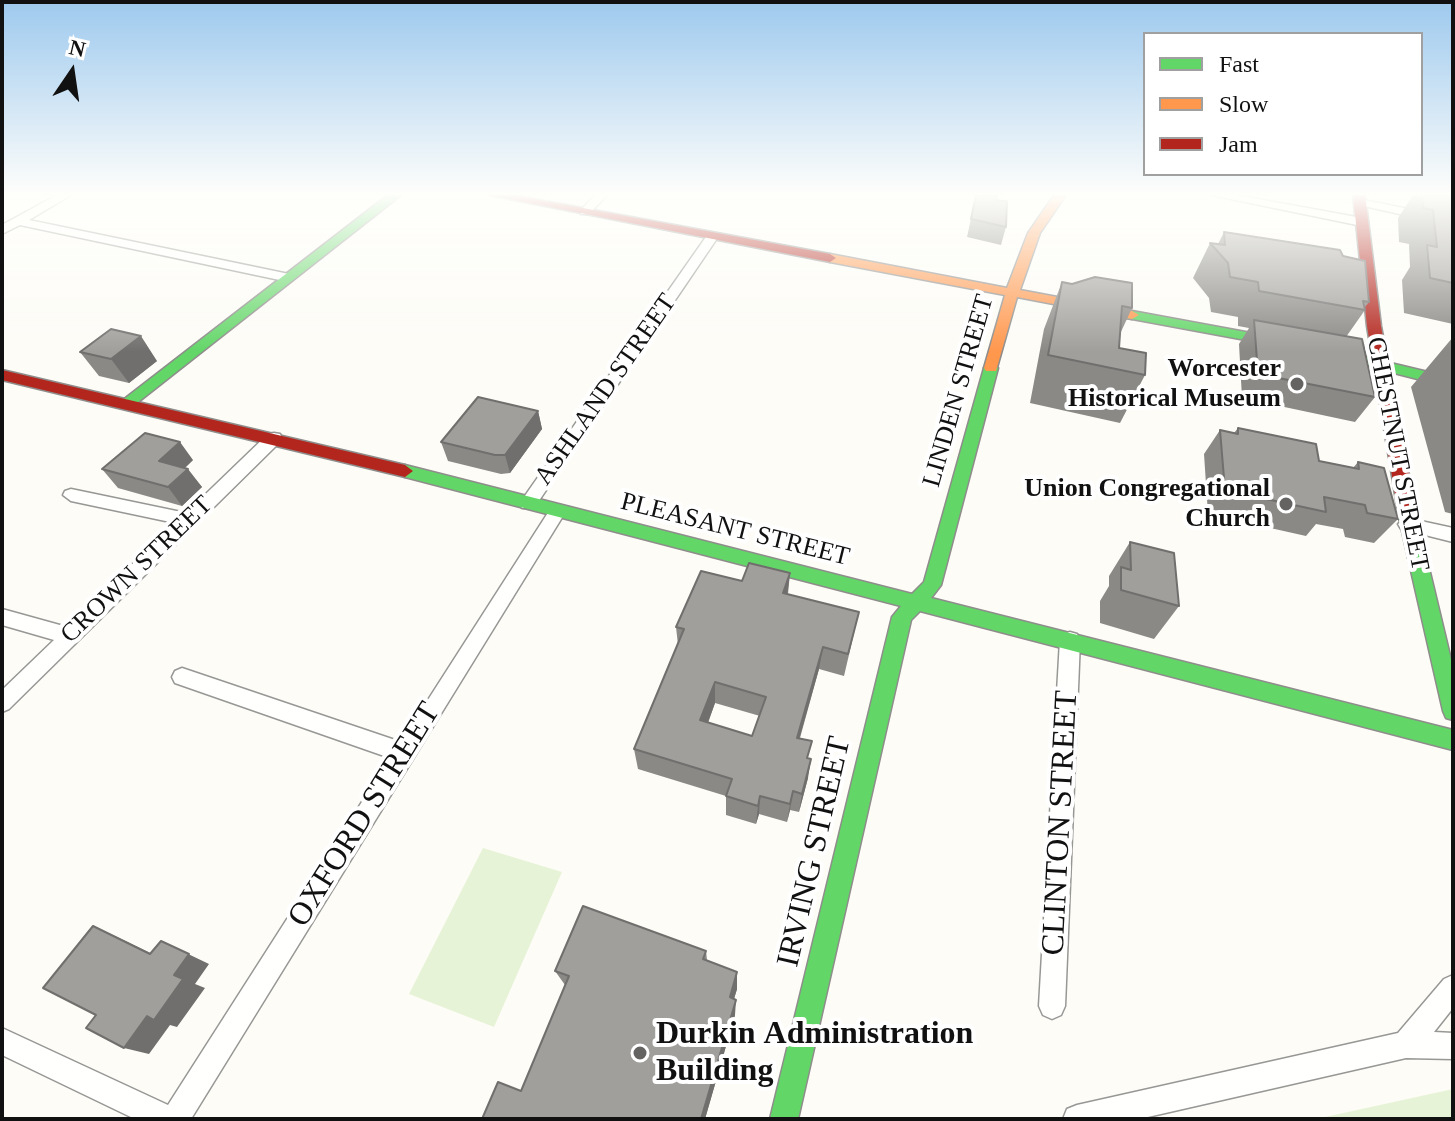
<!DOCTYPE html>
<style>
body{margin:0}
#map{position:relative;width:1455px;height:1121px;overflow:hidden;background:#fdfcf7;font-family:"Times New Roman",serif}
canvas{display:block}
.frame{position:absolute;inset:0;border:4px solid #111;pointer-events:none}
.legend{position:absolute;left:1143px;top:32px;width:280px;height:144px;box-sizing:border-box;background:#fff;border:2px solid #a0a0a0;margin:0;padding:10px 14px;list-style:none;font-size:24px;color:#111}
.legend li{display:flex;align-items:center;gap:16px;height:40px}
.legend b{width:40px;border:2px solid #a0a0a0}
.north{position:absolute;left:32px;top:32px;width:80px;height:80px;-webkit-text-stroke:6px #fff;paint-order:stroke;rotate:13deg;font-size:22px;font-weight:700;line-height:32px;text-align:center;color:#111}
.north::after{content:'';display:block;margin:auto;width:28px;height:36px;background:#111;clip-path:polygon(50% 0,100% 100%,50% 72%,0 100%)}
</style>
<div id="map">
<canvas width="1455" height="1121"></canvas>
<div class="frame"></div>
<ul class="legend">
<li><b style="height:10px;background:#63d668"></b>Fast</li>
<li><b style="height:10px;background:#ff974d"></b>Slow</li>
<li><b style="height:10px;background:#b3261e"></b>Jam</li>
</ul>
<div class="north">N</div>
</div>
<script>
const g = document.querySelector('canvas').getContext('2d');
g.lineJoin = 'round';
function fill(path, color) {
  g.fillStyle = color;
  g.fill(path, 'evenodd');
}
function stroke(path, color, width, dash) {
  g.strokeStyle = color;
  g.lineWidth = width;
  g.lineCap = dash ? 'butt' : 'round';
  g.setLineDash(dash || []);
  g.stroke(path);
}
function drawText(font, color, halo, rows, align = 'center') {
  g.font = font + ' "Times New Roman",serif';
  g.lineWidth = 8;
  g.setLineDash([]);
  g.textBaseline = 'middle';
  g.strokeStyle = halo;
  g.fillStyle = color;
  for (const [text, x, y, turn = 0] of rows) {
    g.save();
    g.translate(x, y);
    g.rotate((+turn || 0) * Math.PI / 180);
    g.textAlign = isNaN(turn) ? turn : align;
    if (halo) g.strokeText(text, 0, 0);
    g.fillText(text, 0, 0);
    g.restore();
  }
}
fill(new Path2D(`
 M483 848 562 872 494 1027 409 994Z
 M1453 1089V1119H1316Z`), '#e7f3d7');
const street = new Path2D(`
 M57 195H71L29 220 289 274 295 278 289 282 20 225 2 234V225Z
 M595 195H607L589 214H581V210Z
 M1211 195H1236L1362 218 1368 222 1362 226Z
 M1359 199 1453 218V226L1355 204 1353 202Z
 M708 234 718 237 534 508H522L520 504 522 500Z
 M274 433 280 434 282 438 280 442 9 709 2 712V690L54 640 2 625V609L67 627 175 523 71 501 63 495 65 491 71 489 186 513 268 434Z
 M557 506 566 512 563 516 191 1119H135L2 1055V1028L168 1105 390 758 175 683 172 677 175 671 182 668 401 742 551 508Z
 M1407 518 1453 528V542L1401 529 1398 524Z
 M1070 632 1077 634 1080 640 1065 1006 1061 1015 1052 1019 1043 1015 1039 1006 1060 640 1063 634Z
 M1453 975V1008L1434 1032 1453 1033V1059L1406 1058 1139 1119H1063L1067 1109 1077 1105 1398 1033 1444 979Z`);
const fast = new Path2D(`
 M388 195H401L133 406H123V400Z
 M1132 311 1278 338 1285 342 1278 346 1127 318V312Z
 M1332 349 1453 378V388L1327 356V350Z
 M991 363 998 368 941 585 931 598 1453 730V750L920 611 911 620 798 1119H770L892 617 901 606 405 477 397 471 405 465 912 594 924 582 984 368Z
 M1408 512 1417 518 1453 668V720L1446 718 1443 711 1399 518Z`);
const slow = new Path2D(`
 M1054 195H1066L1040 233 1020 290 1132 311 1139 315 1132 319 1017 297 996 371H986L984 368 1005 295 830 262 824 258 830 254 1007 288 1028 233Z`);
const jam = new Path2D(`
 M489 195H513L830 254 836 258 830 262Z
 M1353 195H1365L1381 326 1417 518 1408 524 1399 518 1367 326Z
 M2 370 405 465 413 471 405 477 2 380Z`);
stroke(street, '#979795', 3);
stroke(fast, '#8e8d8b', 3);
stroke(slow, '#8e8d8b', 3);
stroke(jam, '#8e8d8b', 3);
fill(street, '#fffffe');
fill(fast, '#63d668');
fill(slow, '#ff974d');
fill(jam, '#b3261e');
fill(new Path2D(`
 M976 195 996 200 1006 227 1001 245 967 237Z
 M1413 195H1453V324L1404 313 1402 280 1410 267 1409 244 1399 242 1398 218Z
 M1224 232 1369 302 1365 307V310L1346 337 1375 397 1355 422 1242 398 1239 344 1249 328 1238 326V317L1211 312 1209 298 1193 278 1210 243 1218 244Z
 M1062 282 1132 308 1120 334 1119 348 1145 375 1120 423 1030 403 1044 329Z
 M1453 337V514L1445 512 1411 387Z
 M80 352 157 361 129 383 99 376Z
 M538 411 542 429 510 473 501 474 448 461 441 442Z
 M1238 428 1319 461 1353 468 1358 462 1398 519 1374 543 1345 537 1343 529 1316 524 1306 536 1208 514 1204 454 1220 430 1234 433Z
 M193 460 185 468 202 487 182 506 118 488 102 469Z
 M1130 542 1179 606 1154 639 1100 623V601L1109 586V576Z
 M790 573 788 594 859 612 844 676 819 669 800 738 808 758V778L799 812 790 810 787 822 759 814 756 824 726 815V796L638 769 634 749 678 645 676 627 742 581ZM715 703 760 716 752 736 708 723Z
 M706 951 707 960 737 989 734 999 735 1015 705 1119H482L521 1091 565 985 555 971Z`), '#8a8986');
fill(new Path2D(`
 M141 336 157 361 129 383 111 359Z
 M538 411 542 429 510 473 505 455Z
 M180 442 193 460 173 479 159 461Z
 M188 469 202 487 182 506 168 487Z
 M790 573 787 597 783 593Z
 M823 647 819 669 794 757 797 738Z
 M715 682V703L701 741 700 720Z
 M811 759 808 778 799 812 802 794Z
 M793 791 790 810 787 822 790 804Z
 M760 796 759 814 756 824 758 806Z
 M93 926 117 937 173 964 150 954Z
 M161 941 209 964 195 984 205 988 177 1027 170 1025 149 1054 124 1048 174 975Z
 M737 972V989L730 1012V997Z
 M736 1000 735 1015 705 1119H701Z`), '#716f6d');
const building = new Path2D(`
 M976 195H997L996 200 1007 201 1006 227 971 219Z
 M1422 195H1453V283L1430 278 1427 245 1437 247 1433 210 1423 208Z
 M1224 232 1340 250 1343 256 1365 261 1369 302 1363 301 1365 310 1259 291 1258 282 1230 277 1228 263 1210 243 1225 245Z
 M1095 277 1132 283V308L1122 306 1119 348 1146 353 1145 375 1048 355 1062 282 1072 284Z
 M1254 320 1362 339 1375 397 1258 374Z
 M111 329 141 336 111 359 80 352Z
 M478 397 538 411 505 455H495L441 442Z
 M1238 428 1316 444 1319 461 1359 469 1358 462 1384 468 1398 519 1367 513 1365 505 1324 497 1326 512 1225 490 1220 430 1238 434Z
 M145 433 180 442 159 461 188 469 168 487 102 469Z
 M1130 542 1174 553 1179 606 1121 590V567L1131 570Z
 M749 563 790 573 783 593 859 612 848 654 823 647 797 738 812 741 807 758 811 759 802 794 793 791 790 804 760 796 758 806 726 796 732 779 634 749 684 629 676 627 701 571 742 581ZM715 682 766 697 752 736 700 720Z
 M583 906 706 951 703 959 737 972 730 997 736 1000 701 1119H482L498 1082 521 1091 569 976 555 971Z
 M93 926 150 954 161 941 189 954 174 975 183 979 154 1020 147 1016 124 1048 86 1028 96 1015 43 988Z`);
fill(building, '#a19f9c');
stroke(building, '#716f6d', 2);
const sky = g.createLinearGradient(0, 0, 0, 352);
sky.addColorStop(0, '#9dc9ee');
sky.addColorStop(0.55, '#fefefb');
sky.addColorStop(1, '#fefefb00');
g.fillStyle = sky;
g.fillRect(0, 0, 1455, 352);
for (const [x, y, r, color] of [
 [1297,384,8,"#646362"],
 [1286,504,8,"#646362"],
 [640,1053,8,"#646362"]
]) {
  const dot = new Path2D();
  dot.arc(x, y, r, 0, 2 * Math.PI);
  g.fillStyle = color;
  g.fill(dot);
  stroke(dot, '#fff', 3);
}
drawText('bold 26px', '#111', '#fff', [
 ["Worcester",1281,369],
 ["Historical Museum",1281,399],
 ["Union Congregational",1270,489],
 ["Church",1270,519]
], 'right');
drawText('26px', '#111', '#fff', [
 ["ASHLAND STREET",606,390,-55],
 ["LINDEN STREET",959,391,-74],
 ["CHESTNUT STREET",1397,454,79],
 ["PLEASANT STREET",735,530,14],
 ["CROWN STREET",137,570,-44]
]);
drawText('32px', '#111', '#fff', [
 ["OXFORD STREET",365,815,-58],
 ["CLINTON STREET",1061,823,-87],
 ["IRVING STREET",815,852,-77]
]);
drawText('bold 32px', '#111', '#fff', [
 ["Durkin Administration",656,1035],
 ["Building",656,1072]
], 'left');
</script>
